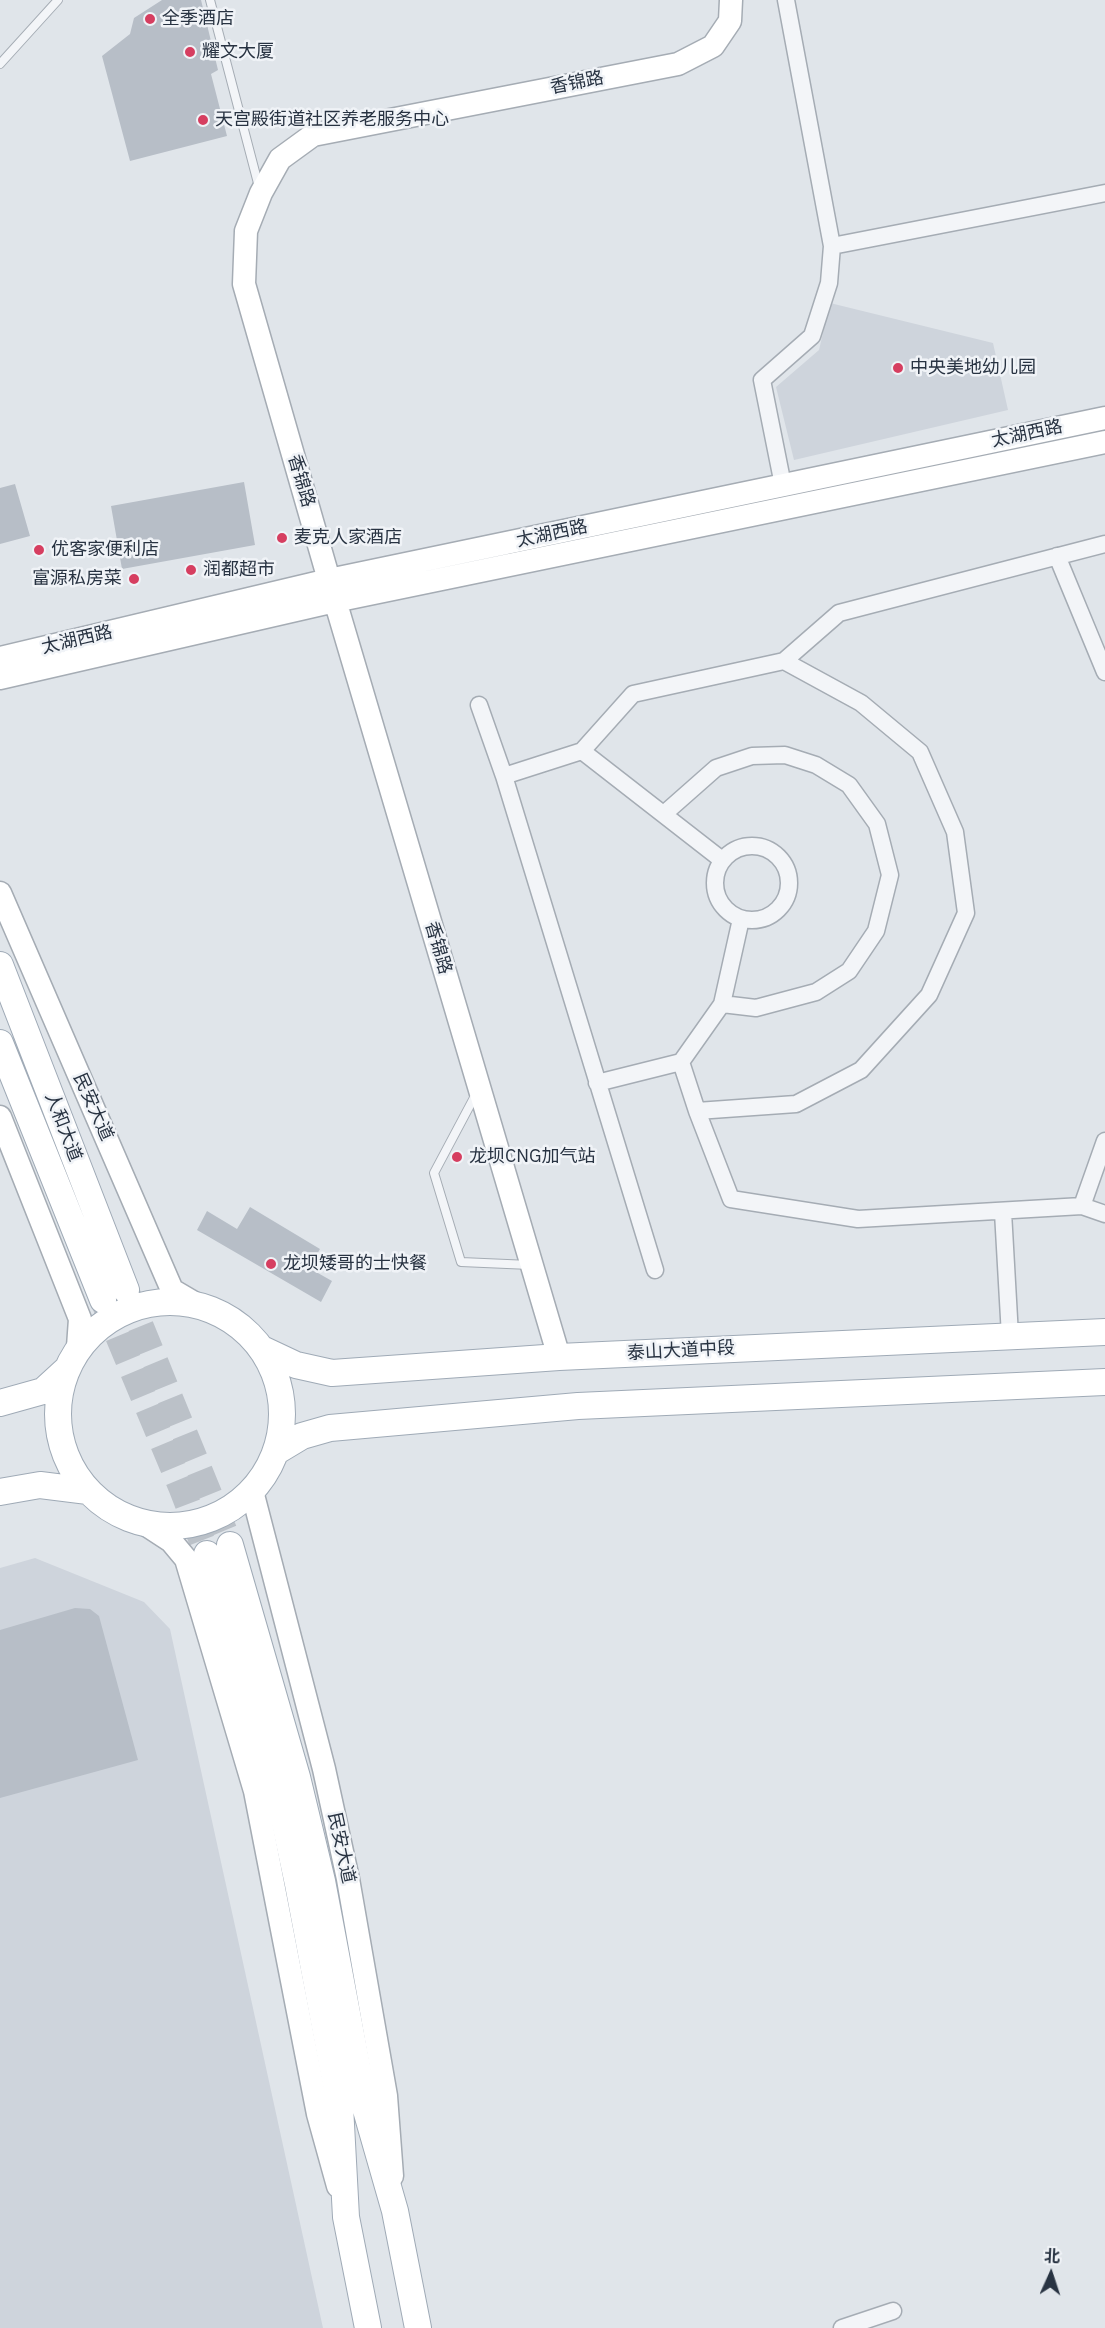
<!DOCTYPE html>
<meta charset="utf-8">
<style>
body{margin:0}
#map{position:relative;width:1105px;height:2328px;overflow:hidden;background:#e0e5ea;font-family:"IBM Plex Sans","Noto Sans SC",sans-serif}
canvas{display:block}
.north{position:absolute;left:1021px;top:2244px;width:60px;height:60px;-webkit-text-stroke:4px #f0f3f7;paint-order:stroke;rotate:3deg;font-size:16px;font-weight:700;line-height:24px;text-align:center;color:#283342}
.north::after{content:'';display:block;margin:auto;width:21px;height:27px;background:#283342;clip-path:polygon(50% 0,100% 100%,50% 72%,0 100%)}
</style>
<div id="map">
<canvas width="1105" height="2328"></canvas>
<div class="north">北</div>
</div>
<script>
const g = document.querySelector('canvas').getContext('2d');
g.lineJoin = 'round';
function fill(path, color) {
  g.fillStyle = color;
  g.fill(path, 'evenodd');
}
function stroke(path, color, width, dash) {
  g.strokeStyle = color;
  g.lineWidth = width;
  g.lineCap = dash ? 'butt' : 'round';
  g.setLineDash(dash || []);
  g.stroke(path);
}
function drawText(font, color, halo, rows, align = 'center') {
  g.font = font + ' "IBM Plex Sans","Noto Sans SC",sans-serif';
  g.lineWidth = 5;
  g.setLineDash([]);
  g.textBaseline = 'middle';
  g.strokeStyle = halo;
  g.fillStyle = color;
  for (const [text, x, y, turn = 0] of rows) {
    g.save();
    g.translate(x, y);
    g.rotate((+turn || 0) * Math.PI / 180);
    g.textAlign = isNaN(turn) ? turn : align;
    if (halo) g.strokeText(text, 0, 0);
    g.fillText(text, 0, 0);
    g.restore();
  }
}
fill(new Path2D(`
 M830 303 993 343 1008 410 794 460 776 387 819 350Z
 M35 1558 144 1602 170 1629 323 2328H0V1568Z`), '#ced4dc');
fill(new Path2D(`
 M162 0H201L218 70 211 74 227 136 130 161 102 56 130 34 134 18Z
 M244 482 255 545 122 569 111 506Z
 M15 484 30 536 0 544V488Z
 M250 1207 320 1249 309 1268 332 1281 321 1302 197 1230 207 1211 237 1229Z
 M75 1608 90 1609 99 1616 138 1760 0 1798V1630Z`), '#b7bec7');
stroke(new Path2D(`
 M126 1290 230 1545
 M103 1300 182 1489 207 1554`), '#bbc1c8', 26, [26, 13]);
const lane = new Path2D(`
 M210 0 259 187
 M0 64 58 0
 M476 1094 434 1173 461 1262 530 1265`);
const street = new Path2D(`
 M832 246 1105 193
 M783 485 762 380 812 336 829 283 832 246 786 0
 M1057 556 1105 672
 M479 705 504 776 655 1270
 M582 751 722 860
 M504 776 582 751 633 694 784 661 839 613 1105 544
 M665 813 716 768 752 756 785 755 816 765 849 785 877 824 890 875 876 931 849 971 816 992 756 1008 722 1004
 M715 883a37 37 0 1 1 74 0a37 37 0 1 1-74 0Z
 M741 919 722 1004 681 1062 697 1111 731 1199 858 1219 1082 1206 1105 1214
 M597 1083 681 1062
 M697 1111 796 1104 861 1070 929 995 966 913 955 832 920 752 861 703 784 661
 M1082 1206 1105 1141
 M1003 1212 1010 1336
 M842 2328 893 2311`);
const secondary = new Path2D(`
 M0 658 329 580 1105 418
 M0 678 335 601 1105 442
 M0 893 172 1290 201 1307
 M0 1117 80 1319 78 1347
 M559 1357 329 580 244 284 246 231 261 193 280 159 313 135 678 64 713 46 730 21 731 0
 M252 1491 324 1769 348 1879 386 2096 392 2176
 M145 1524 171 1541 186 1559 255 1791 318 2114 338 2186`);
const primary = new Path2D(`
 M0 965 126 1290
 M0 1043 103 1300
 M58 1414a112 112 0 1 1 224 0a112 112 0 1 1-224 0Z
 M262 1349 296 1365 332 1373 559 1357 1105 1332
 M0 1403 43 1391 67 1369
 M277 1451 302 1436 330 1428 578 1406 1105 1382
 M0 1492 40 1485 88 1491
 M230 1545 297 1777 322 1881 364 2103 395 2211 418 2328
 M207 1554 276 1781 298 1884 340 2106 346 2217 368 2328`);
stroke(lane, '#a5acb4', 10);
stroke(street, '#a5acb4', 19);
stroke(secondary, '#a5acb4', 25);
stroke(primary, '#9faab6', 28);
stroke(lane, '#f3f5f8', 8);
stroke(street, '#f3f5f8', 16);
stroke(secondary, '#fff', 22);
stroke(primary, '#fff', 26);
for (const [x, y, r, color] of [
 [150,19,6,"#d63e60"],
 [190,52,6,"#d63e60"],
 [203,120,6,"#d63e60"],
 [898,368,6,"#d63e60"],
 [282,538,6,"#d63e60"],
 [39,550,6,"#d63e60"],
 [191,570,6,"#d63e60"],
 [134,579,6,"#d63e60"],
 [457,1157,6,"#d63e60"],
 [271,1264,6,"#d63e60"]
]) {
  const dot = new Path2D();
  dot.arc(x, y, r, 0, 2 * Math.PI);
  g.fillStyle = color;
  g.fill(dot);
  stroke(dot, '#f0f3f7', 2);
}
drawText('18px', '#283342', '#f0f3f7', [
 ["全季酒店",162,19],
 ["耀文大厦",202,52],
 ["天宫殿街道社区养老服务中心",215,120],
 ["中央美地幼儿园",910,368],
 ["麦克人家酒店",294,538],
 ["优客家便利店",51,550],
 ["润都超市",203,570],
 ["富源私房菜",122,579,"right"],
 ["龙坝CNG加气站",469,1157],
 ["龙坝矮哥的士快餐",283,1264]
], 'left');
drawText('18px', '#283342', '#f0f3f7', [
 ["香锦路",577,83,-11],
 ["太湖西路",1027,434,-12],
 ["香锦路",301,481,74],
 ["太湖西路",552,534,-12],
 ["太湖西路",77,640,-13],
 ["香锦路",438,948,74],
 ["民安大道",93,1107,66],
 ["人和大道",63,1127,69],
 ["泰山大道中段",681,1351,-3],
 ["民安大道",341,1848,78]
]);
</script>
